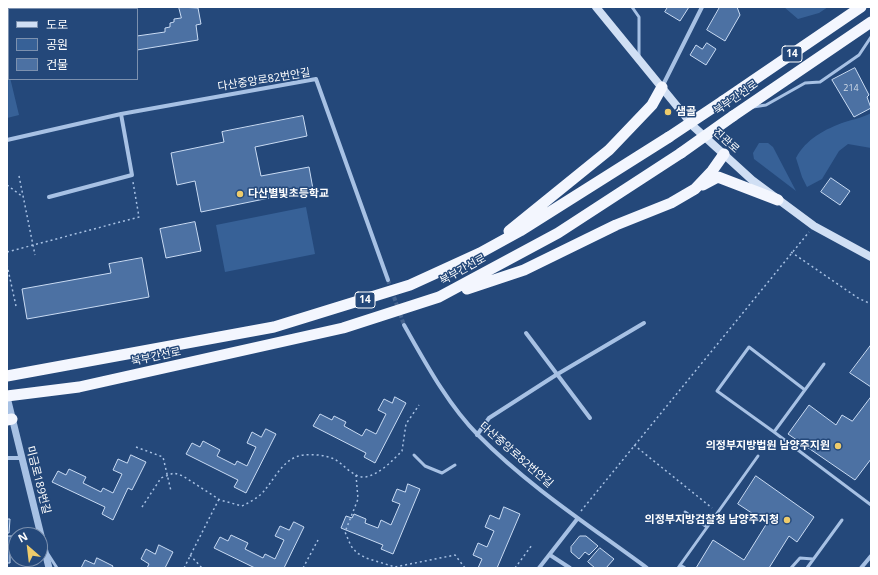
<!DOCTYPE html>
<meta charset="utf-8">
<style>
body{margin:0}
#map{position:relative;width:878px;height:575px;overflow:hidden;background:#24487a;font-family:"Open Sans","Noto Sans KR",sans-serif}
canvas{display:block}
.frame{position:absolute;inset:0;border:8px solid #fff;pointer-events:none}
.legend{position:absolute;left:8px;top:8px;width:130px;height:72px;box-sizing:border-box;background:#24487a;border:1px solid #7c91af;margin:0;padding:5px 7px;list-style:none;font-size:12px;color:#fff}
.legend li{display:flex;align-items:center;gap:8px;height:20px}
.legend b{width:20px;border:1px solid #7c91af}
.north{position:absolute;left:8px;top:527px;width:40px;height:40px;box-sizing:border-box;background:#24487a;border:1px solid #7c91af;border-radius:50%;rotate:332deg;font-size:11px;font-weight:700;line-height:16px;text-align:center;color:#fff}
.north::after{content:'';display:block;margin:auto;width:14px;height:18px;background:#eecb6b;clip-path:polygon(50% 0,100% 100%,50% 72%,0 100%)}
</style>
<div id="map">
<canvas width="878" height="575"></canvas>
<div class="frame"></div>
<ul class="legend">
<li><b style="height:5px;background:#d0dff4"></b>도로</li>
<li><b style="height:11px;background:#376197"></b>공원</li>
<li><b style="height:11px;background:#4c71a3"></b>건물</li>
</ul>
<div class="north">N</div>
</div>
<script>
const g = document.querySelector('canvas').getContext('2d');
g.lineJoin = 'round';
function fill(path, color) {
  g.fillStyle = color;
  g.fill(path, 'evenodd');
}
function stroke(path, color, width, dash) {
  g.strokeStyle = color;
  g.lineWidth = width;
  g.lineCap = dash ? 'butt' : 'round';
  g.setLineDash(dash || []);
  g.stroke(path);
}
function drawText(font, color, halo, rows, align = 'center') {
  g.font = font + ' "Open Sans","Noto Sans KR",sans-serif';
  g.lineWidth = 3;
  g.setLineDash([]);
  g.textBaseline = 'middle';
  g.strokeStyle = halo;
  g.fillStyle = color;
  for (const [text, x, y, turn = 0] of rows) {
    g.save();
    g.translate(x, y);
    g.rotate((+turn || 0) * Math.PI / 180);
    g.textAlign = isNaN(turn) ? turn : align;
    if (halo) g.strokeText(text, 0, 0);
    g.fillText(text, 0, 0);
    g.restore();
  }
}
fill(new Path2D(`
 M784 7H828L819 13 798 19Z
 M7 65 19 115 7 118Z
 M871 113V148L848 144 839 151 822 179 807 187 802 177 796 158C806 139 825 129 845 122 854 119 862 118 871 113Z
 M759 143H768L773 147 796 191 754 159 753 153Z
 M306 207 315 254 225 272 216 225Z`), '#376197');
const building = new Path2D(`
 M7 7H26L27 9H9V25H7Z
 M179 7 198 8 201 24 196 25 198 40 137 50V36L165 32V28L170 27V23L174 22V19L181 18Z
 M668 7H689L680 21 665 12Z
 M720 7H737L740 15 725 41 707 30Z
 M707 43 716 49 706 65 690 55 696 45 702 49Z
 M855 68 869 95 867 97 871 108 854 117 832 80Z
 M303 116 307 136 255 147 261 176 309 167 313 189 201 212 195 181 177 185 171 153 224 142 222 132Z
 M831 178 850 191 840 205 821 192Z
 M195 222 201 251 166 258 160 229Z
 M142 258 149 297 27 319 22 289 111 273 109 264Z
 M871 345V387L850 373Z
 M395 397 406 403 375 463 364 457 366 453 313 426 320 414 332 420 334 416 346 422 344 426 362 436 366 429 376 434 386 414 378 410 384 399 392 403Z
 M871 397V459L855 480 788 434 809 405 836 425 842 415 852 421Z
 M266 429 276 434 246 493 234 487 238 480 186 454 192 443 200 447 203 441 220 450 217 456 235 465 237 461 247 466 256 447 247 443 252 432 261 437Z
 M131 455 146 462 132 490 128 488 113 520 102 514 105 507 52 482 58 471 66 475 69 469 86 477 83 483 101 492 103 488 113 493 122 474 113 470 118 459 127 463Z
 M756 476 814 517 797 542 789 536 769 568H696L713 540 744 560 767 523 738 504Z
 M408 484 420 489 393 554 381 549 383 545 341 528 346 516 352 518 354 514 366 519 365 523 378 528 381 520 391 525 400 504 392 501 397 489 405 492Z
 M504 507 520 514 497 568H478L482 559 473 555 478 543 487 547 494 531 485 527 490 515 499 519Z
 M7 519H10L9 533H7Z
 M294 522 304 527 284 568H255L214 548 220 537 228 541 231 535 248 543 245 549 263 558 265 554 275 559 284 540 275 536 280 526 289 530Z
 M7 536H14L15 545H7Z
 M580 536H586L598 546 589 555 585 552 579 559 571 552V547Z
 M159 545 173 552 165 568H147L149 564 141 559 146 549 155 554Z
 M600 548 614 559 606 568H595L588 562Z
 M7 549H10V563H7Z
 M97 558 113 566 112 568H81L85 560 94 564Z`);
fill(building, '#4c71a3');
stroke(building, '#c9dbf3', 1);
stroke(new Path2D(`
 M388 280 404 325`), '#45638e', 4, [4, 2]);
stroke(new Path2D(`
 M19 176 35 255
 M7 185 23 197
 M7 252 139 217 133 182
 M791 252 858 298 871 304
 M7 265 16 306
 M634 445 712 508
 M136 447 163 457 171 491
 M356 475 358 499 345 532 351 546 357 553 366 558 395 567 455 555 465 568
 M142 507 161 478 174 473 183 476 220 500 242 506C250 502 258 498 264 491 276 477 284 457 304 455 313 454 325 455 334 459 344 464 353 478 365 477 379 475 393 460 402 451L406 424 419 405
 M581 511 809 232
 M190 555 202 568
 M184 568 219 499
 M303 568 318 540
 M515 568 532 545`), '#a7c1e4', 1.5, [2, 3]);
stroke(new Path2D(`
 M632 7 639 17V57
 M753 107 766 105 805 83 820 82 859 55 871 37
 M824 364 774 432 871 505
 M774 432 717 391 749 347 805 390
 M414 455 425 466 442 473 455 465
 M685 512 707 527
 M48 554 57 568
 M680 565 685 568
 M678 568 758 456
 M791 568 800 558 813 559
 M807 568 842 520`), '#a7c1e4', 3);
stroke(new Path2D(`
 M662 87 702 7
 M7 140 121 114 316 79 388 280
 M49 197 132 175 121 114
 M404 325C425 362 448 405 478 435 528 486 590 526 647 568
 M526 333 590 418
 M477 435 489 418 556 375 644 323
 M7 458H22
 M550 555 570 568
 M539 568 578 518
 M861 568 871 556`), '#a7c1e4', 4);
stroke(new Path2D(`
 M7 397 49 568`), '#a7c1e4', 7);
stroke(new Path2D(`
 M596 7 694 127 752 180 814 226 871 257`), '#d0dff4', 8);
stroke(new Path2D(`
 M723 101 861 7
 M733 116 871 22
 M703 185 718 177 778 200
 M509 231 609 150 652 105 662 87
 M467 289 524 270 616 225 671 203 695 189 712 171 724 154
 M7 376 274 327 410 285 480 253 520 231 669 137
 M7 396 79 387 343 328 439 297 558 233 681 153
 M7 420 12 419`), '#f3f6fe', 11);
stroke(new Path2D(`
 M669 137 723 101
 M681 153 733 116`), '#f3f6fe', 11);
for (const [x, y, r, color] of [
 [668,112,4,"#eecb6b"],
 [240,194,4,"#eecb6b"],
 [838,446,4,"#eecb6b"],
 [787,520,4,"#eecb6b"]
]) {
  const dot = new Path2D();
  dot.arc(x, y, r, 0, 2 * Math.PI);
  g.fillStyle = color;
  g.fill(dot);
  stroke(dot, '#24487a', 1.5);
}
drawText('9px', '#d2dce8', null, [
 ["214",851,88]
]);
for (const [x, y, w] of [
 [792,54,20],
 [365,300,20]
]) {
  const box = new Path2D();
  box.roundRect(x - w / 2, y - 8, w, 16, 3);
  g.fillStyle = '#24487a';
  g.fill(box);
  stroke(box, '#fff', 1);
}
drawText('bold 10px', '#fff', null, [
 ["14",792,54],
 ["14",365,300]
]);
drawText('11px', '#fff', '#24487a', [
 ["다산중앙로82번안길",264,80,-9],
 ["북부간선로",736,98,-35],
 ["진관로",726,141,42],
 ["북부간선로",463,270,-29],
 ["북부간선로",156,357,-12],
 ["다산중앙로82번안길",516,455,41],
 ["미금로189번길",38,480,76]
]);
drawText('bold 11px', '#fff', '#24487a', [
 ["샘골",676,112],
 ["다산별빛초등학교",248,194],
 ["의정부지방법원 남양주지원",830,446,"right"],
 ["의정부지방검찰청 남양주지청",779,520,"right"]
], 'left');
</script>
